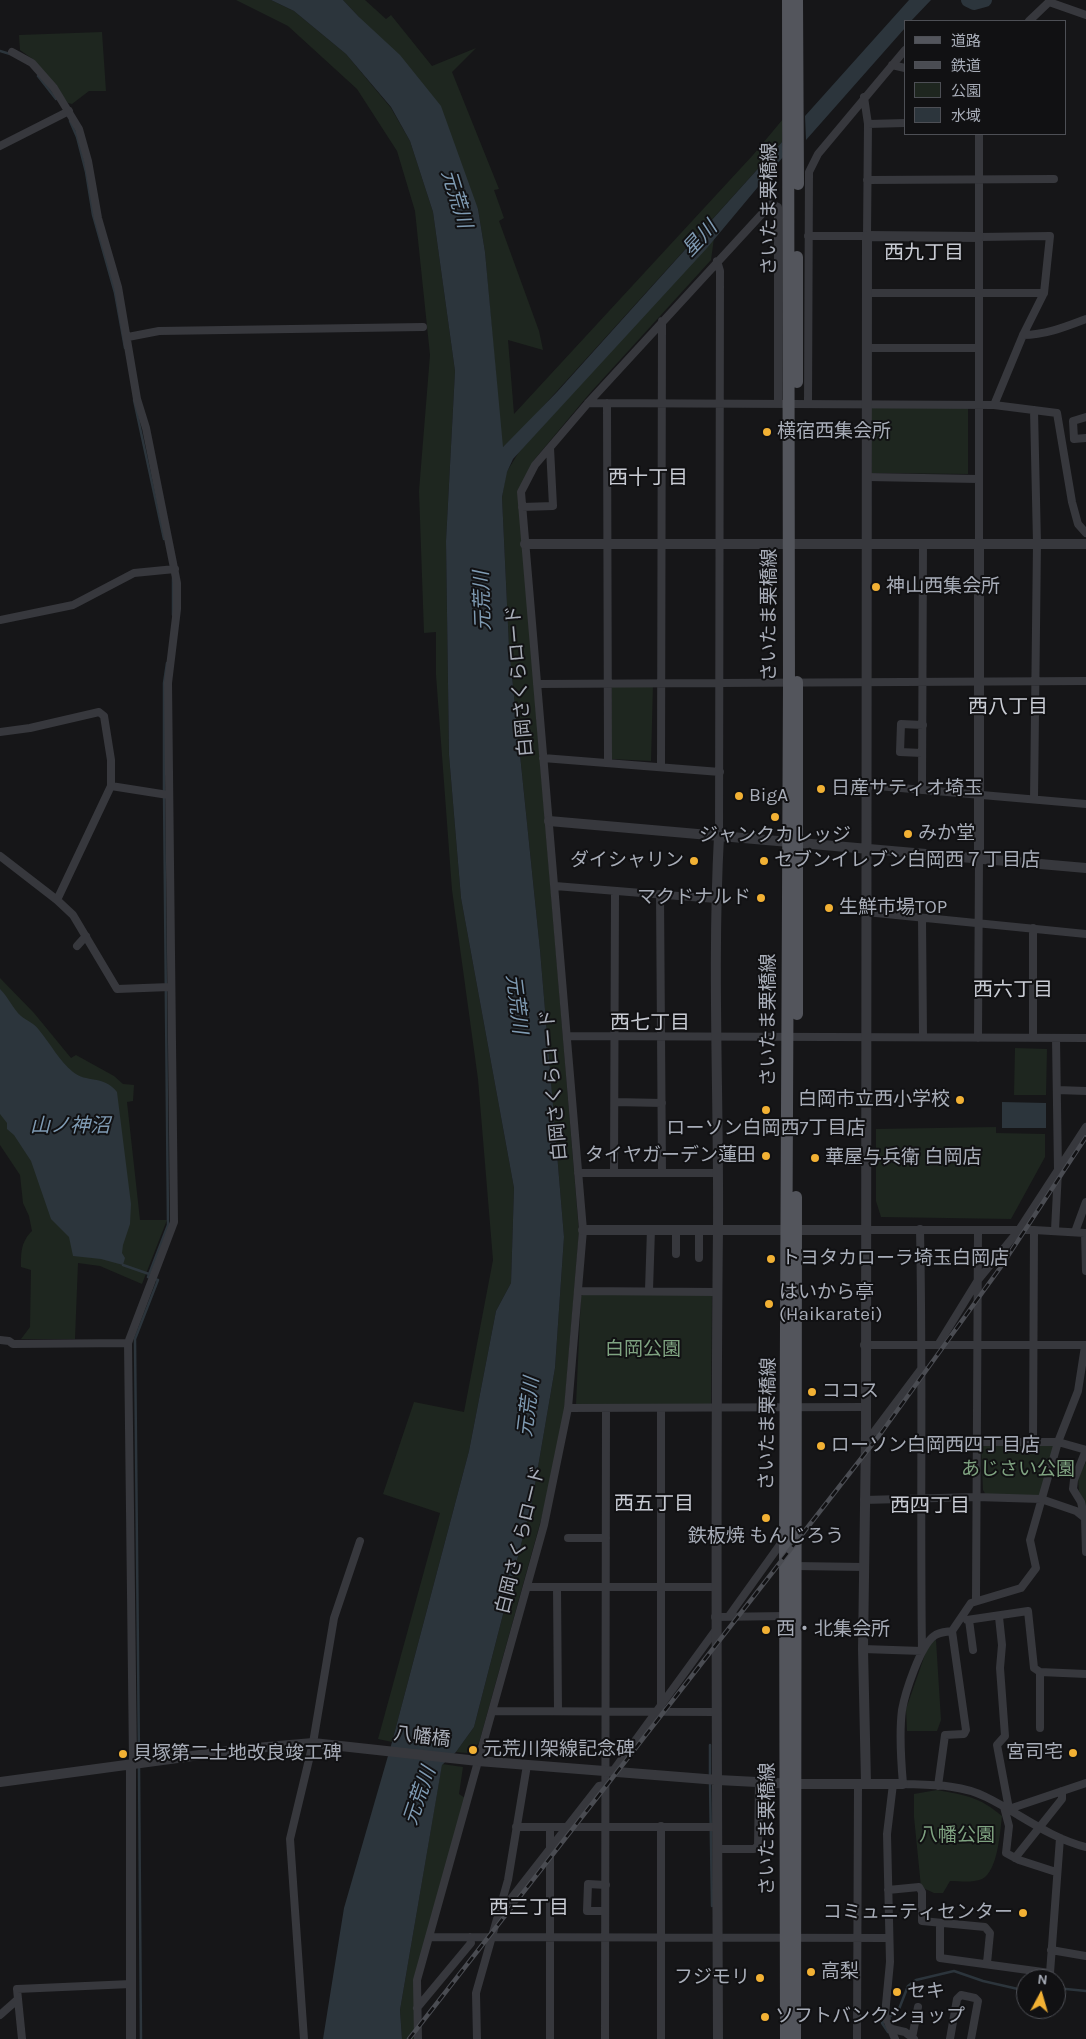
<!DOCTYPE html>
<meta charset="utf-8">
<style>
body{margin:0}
#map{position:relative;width:1086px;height:2039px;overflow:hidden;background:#161618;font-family:Karla,"Noto Sans JP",sans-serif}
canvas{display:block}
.legend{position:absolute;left:904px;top:20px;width:162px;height:115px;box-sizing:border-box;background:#111113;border:1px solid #4d4f55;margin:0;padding:6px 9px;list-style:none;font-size:15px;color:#a8adb8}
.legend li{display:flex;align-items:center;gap:10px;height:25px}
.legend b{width:25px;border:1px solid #4d4f55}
.north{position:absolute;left:1016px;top:1969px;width:50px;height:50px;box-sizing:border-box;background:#111113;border:1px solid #4d4f55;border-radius:50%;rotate:6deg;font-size:14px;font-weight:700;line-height:20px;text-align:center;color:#a8adb8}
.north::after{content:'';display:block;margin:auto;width:18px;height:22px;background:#f2b134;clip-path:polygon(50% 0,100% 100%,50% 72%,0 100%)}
</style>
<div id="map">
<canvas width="1086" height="2039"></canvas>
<ul class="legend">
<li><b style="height:6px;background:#53555c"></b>道路</li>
<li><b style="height:6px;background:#4a4c52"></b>鉄道</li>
<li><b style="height:14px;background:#1e261f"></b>公園</li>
<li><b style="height:14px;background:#2c353c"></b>水域</li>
</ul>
<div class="north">N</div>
</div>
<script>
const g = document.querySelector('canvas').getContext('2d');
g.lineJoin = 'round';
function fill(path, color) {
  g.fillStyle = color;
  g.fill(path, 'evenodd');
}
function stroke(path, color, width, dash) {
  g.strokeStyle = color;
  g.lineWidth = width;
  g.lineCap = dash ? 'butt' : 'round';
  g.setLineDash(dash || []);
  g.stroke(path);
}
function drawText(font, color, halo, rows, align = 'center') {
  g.font = font + ' Karla,"Noto Sans JP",sans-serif';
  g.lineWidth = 4;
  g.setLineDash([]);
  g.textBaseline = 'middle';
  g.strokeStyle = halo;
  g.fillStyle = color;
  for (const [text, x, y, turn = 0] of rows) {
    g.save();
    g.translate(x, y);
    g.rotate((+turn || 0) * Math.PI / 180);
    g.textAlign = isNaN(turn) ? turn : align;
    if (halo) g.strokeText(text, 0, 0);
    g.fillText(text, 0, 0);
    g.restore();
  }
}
fill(new Path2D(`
 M236 0H271L294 11 346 54 391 108 410 141 433 212 455 371 446 541 449 755 461 898 514 1188 511 1283 496 1311 469 1451 392 1742 378 1739 440 1513 383 1494 414 1402 464 1412 493 1260 478 1079 452 890 436 675V632L424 633 419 491 430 355 415 211 397 151 357 89 288 26Z
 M343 0H365L386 19 391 15 432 66 476 48 452 72 499 189 494 190 504 218 499 221 539 331 543 350 508 340 514 414 753 155 783 119 782 142 529 422 502 448 485 252 478 209 359 17Z
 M102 32 106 91H89L72 104 68 103 34 60 20 50 19 35Z
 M714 238 711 260 590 393 534 460 518 492 579 1232 564 1412 544 1509 479 1743 467 1753 456 1752 474 1727 532 1502 555 1368 564 1237 540 950 509 647 502 497 506 473 519 452Z
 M968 405V474L872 473 870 408Z
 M653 684 651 761 611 759 612 685Z
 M0 978 34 1013 71 1058 76 1055 114 1076 123 1084 134 1085 133 1101 127 1102 140 1220H167L142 1284 100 1266 78 1263 75 1339H21L30 1327 31 1270 21 1267C21 1252 21 1242 32 1231L29 1216 23 1203 20 1175 0 1145Z
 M1015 1048 1047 1049 1046 1095H1014Z
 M996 1127V1133L1045 1134V1157L1011 1219 881 1217 876 1201V1129Z
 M585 1294H712L711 1405 576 1404 581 1296Z
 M1055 1444 1040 1496 986 1495 983 1490 981 1445Z
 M1086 1462V1507L1079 1491 1078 1478Z
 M936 1640 941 1720 937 1731H907L906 1709 929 1643Z
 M442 1764 463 1767 459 1794 465 1798 414 1983 415 2039H402L400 2010Z
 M937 1790C965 1795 980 1797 1002 1816 1000 1832 998 1871 982 1879 972 1883 960 1881 950 1881L943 1893H934L921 1887 914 1817V1794Z`), '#1e261f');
fill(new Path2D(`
 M271 0H343L359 17 400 55 441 106 478 209 485 252 503 447 557 392 782 142 783 157 707 248 513 459 507 472 502 497 509 647 540 950 564 1237 555 1368 532 1502 474 1727 456 1752 442 1765 400 2010 402 2039H323L344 1908 392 1742 469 1451 496 1311 511 1283 514 1188 461 898 449 755 446 541 455 371 433 212 410 141 391 107 346 54 294 11Z
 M909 0H931L911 21H905V28L806 140 805 116Z
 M0 989C9 998 13 1009 21 1016 27 1021 34 1023 39 1030 50 1043 60 1062 73 1072 86 1083 104 1075 117 1092L131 1204 130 1224 123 1245 122 1253 125 1258 123 1265 101 1259 73 1256 69 1237 51 1219 31 1161 14 1135 7 1129V1123L0 1114Z
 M1002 1102 1046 1103V1128H1002Z`), '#2c353c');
stroke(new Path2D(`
 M0 51 10 54
 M38 76 56 99
 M70 121 77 137 86 172 93 215 115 293 125 348
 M134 400 164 539
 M173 578V615
 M123 1265 149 1274
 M710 1745V1776
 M139 1761 135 1339 158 1280 148 1277 168 1225 164 791V683L167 663
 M139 1767 141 2039
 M710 1781 712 1906
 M1056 1988 1086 1991
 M888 2032 882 2023 899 2009 908 1986 916 1980 954 1971 983 1981 1018 1989 1026 1988`), '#2c353c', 2.5);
stroke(new Path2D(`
 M968 0 974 3 985 0`), '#2c353c', 14);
stroke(new Path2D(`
 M1049 2 1086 15
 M1029 21 1051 0
 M12 52 32 63 54 88 79 129 88 161 98 218 118 287 137 399 146 428 177 583V609L168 683 174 1222 128 1343 133 1760 131 1765
 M892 65 905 68
 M868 124 905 123
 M0 146 69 111
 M867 180 1054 179
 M808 236H867L868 124 864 97
 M979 237 1050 236 1044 293 1023 335 994 405
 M717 261 720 271 719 836
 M867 293H1044
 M1023 335C1045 335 1065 327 1086 319
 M128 337 159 331 423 327
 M867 348H978
 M588 403 994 405 1057 413 1072 502 1078 524 1086 533
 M607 403 608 763
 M808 404 809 172 818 154 905 50
 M1086 417 1073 421 1074 439 1086 438
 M867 477 978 479
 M522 507 553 506 550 448
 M979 543V134
 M0 620 73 605 134 573 175 569
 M537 684 1086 681
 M0 732 30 728 99 712 104 716 111 760V786L168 795
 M922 753 900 752 901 724 923 725
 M543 758 720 772
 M661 767 662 321
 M866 785 1086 804
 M922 790 923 543
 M1034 799 1037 543 1034 410
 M0 856 57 900 73 915 117 989 170 987
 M555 886 716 899
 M660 894 662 1173
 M57 900 111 786
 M866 912 1086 934
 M922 918 923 1037
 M77 946 86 936
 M567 1036 1086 1038
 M978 1038 979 859
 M1033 1038V928
 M1057 1090 1086 1091
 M615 1102 662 1103
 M578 1173H717
 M614 1173 615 891
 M920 1229C923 1370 920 1511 922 1651
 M865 1230H1034L1085 1233 1086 1271
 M1055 1230 1058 1171 1056 1038
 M1075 1232 1086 1202
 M676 1254V1229
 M699 1258V1230
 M649 1290 651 1229
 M578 1291 716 1292
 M0 1340 9 1341 13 1344 128 1343
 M864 1345H1086
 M938 1345 978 1280 1019 1230 1086 1127
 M568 1408 865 1407
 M661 1408V1706
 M866 1436 874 1432 922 1368
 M1033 1441 1034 1230
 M977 1442H1058L1086 1450
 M1086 1450 1074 1480 1073 1489 1081 1502 1085 1519 1086 1552
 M864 1500 976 1497 1041 1499 1076 1511 1086 1519
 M568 1538H606
 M795 1566 864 1567
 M527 1587H715
 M557 1587 558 1711
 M976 1599 978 1230
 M729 1616 784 1539
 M715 1617 785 1616
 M999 1617 1002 1645 1000 1668 1005 1736 997 1745 1009 1809
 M967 1620 1028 1611 1034 1668 1040 1672 1086 1674
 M969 1620 973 1650
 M952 1631C946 1632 939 1632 934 1636 920 1646 905 1693 902 1710 899 1733 901 1761 903 1784 930 1785 961 1784 986 1797 1019 1813 1049 1838 1086 1847
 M863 1649 922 1651
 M1040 1672V1728
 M493 1711 715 1712
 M613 1771 715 1631
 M893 1784 887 1834 890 1962 885 2015 895 2039
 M938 1786 945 1735 964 1734 966 1730 952 1631 971 1603 1021 1588 1036 1568 1030 1540 1058 1442 1078 1391 1085 1346
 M1004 1807 1009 1826 1006 1853 1019 1860 1056 1872
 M1009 1809 1086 1783
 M516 1827H718
 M718 1849H754L758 1846 759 1782
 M1015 1858 1062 1799V1791
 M888 1890 919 1887 922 1892V1921L985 1927 990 1933 987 1963
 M502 1901 510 1900 599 1786 605 1785
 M605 1911H587L588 1884 606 1885
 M940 1923V1958L1050 1973 1060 1838
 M429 1937 889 1938
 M1051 1950 1086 1956
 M417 2008 471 1943 470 1937
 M0 2015 17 2000
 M892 2029 905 2032 914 2039
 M912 2038 918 2007
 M22 2039 17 1989 131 1984
 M304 2039 290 1839 313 1743 334 1618 360 1541
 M418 2039 417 1980 544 1525 568 1408 583 1230 521 492 535 465 588 403 771 204 778 207V404
 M477 2039 476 1993 508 1880 527 1765
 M550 2039V1827
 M605 2039 606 1408
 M661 2039V1826
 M857 2039 858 1784
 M950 2039 957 1999 961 1995 975 1998 978 2001 971 2039`), '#37383d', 8);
stroke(new Path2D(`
 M525 544H1086
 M549 821 1086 868
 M979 859V543
 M583 1230H865
 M131 1765V2039
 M0 1782 244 1749 313 1743 478 1761 718 1780 796 1784H903
 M866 1783 863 1649 866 1436 867 236 979 237
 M718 2039C717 1769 715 1499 718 1229 719 1098 712 967 719 836`), '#37383d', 10);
stroke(new Path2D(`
 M797 0 798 184
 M797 257V382
 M797 1014V682
 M786 2039 785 1538 789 683 788 0
 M795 2039 796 1197`), '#53555c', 12);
const rail = new Path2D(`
 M409 2039 881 1433 1000 1268 1086 1137`);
stroke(rail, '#4a4c52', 4.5);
stroke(rail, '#111113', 2.5, [8]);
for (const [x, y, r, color] of [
 [767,432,5,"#f2b134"],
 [876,587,5,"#f2b134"],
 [821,789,5,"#f2b134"],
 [739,796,5,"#f2b134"],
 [775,817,5,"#f2b134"],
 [908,834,5,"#f2b134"],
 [694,861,5,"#f2b134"],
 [764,861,5,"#f2b134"],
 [761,898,5,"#f2b134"],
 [829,908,5,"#f2b134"],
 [960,1100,5,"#f2b134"],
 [766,1110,5,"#f2b134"],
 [766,1156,5,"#f2b134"],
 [815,1158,5,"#f2b134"],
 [771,1259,5,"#f2b134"],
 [769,1304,5,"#f2b134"],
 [812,1392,5,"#f2b134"],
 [821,1446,5,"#f2b134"],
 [766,1518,5,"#f2b134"],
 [766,1630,5,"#f2b134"],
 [473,1750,5,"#f2b134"],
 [1073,1753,5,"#f2b134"],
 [123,1754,5,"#f2b134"],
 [1023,1913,5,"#f2b134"],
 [811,1972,5,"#f2b134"],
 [760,1978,5,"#f2b134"],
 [897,1992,5,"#f2b134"],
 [765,2017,5,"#f2b134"]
]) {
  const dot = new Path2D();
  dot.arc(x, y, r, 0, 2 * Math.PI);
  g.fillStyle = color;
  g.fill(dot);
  stroke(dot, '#111113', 2);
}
drawText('19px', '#a8adb8', '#111113', [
 ["さいたま栗橋線",770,209,-90],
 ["さいたま栗橋線",770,615,-90],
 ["白岡さくらロード",520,681,-95],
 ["さいたま栗橋線",769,1020,-90],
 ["白岡さくらロード",554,1085,-95],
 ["さいたま栗橋線",768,1424,-89],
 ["白岡さくらロード",521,1540,-76],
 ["八幡橋",422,1737,7],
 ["さいたま栗橋線",768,1829,-90]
]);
drawText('19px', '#a8adb8', '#111113', [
 ["横宿西集会所",777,432],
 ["神山西集会所",886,587],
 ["日産サティオ埼玉",831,789],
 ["BigA",749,796],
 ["みか堂",918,834],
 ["ジャンクカレッジ",775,836,"center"],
 ["ダイシャリン",684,861,"right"],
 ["セブンイレブン白岡西７丁目店",774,861],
 ["マクドナルド",751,898,"right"],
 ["生鮮市場TOP",839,908],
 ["白岡市立西小学校",950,1100,"right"],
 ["ローソン白岡西7丁目店",766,1129,"center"],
 ["タイヤガーデン蓮田",756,1156,"right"],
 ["華屋与兵衛 白岡店",825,1158],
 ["トヨタカローラ埼玉白岡店",781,1259],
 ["はいから亭",779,1293],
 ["(Haikaratei)",779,1315],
 ["ココス",822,1392],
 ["ローソン白岡西四丁目店",831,1446],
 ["鉄板焼 もんじろう",766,1537,"center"],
 ["西・北集会所",776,1630],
 ["元荒川架線記念碑",483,1750],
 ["宮司宅",1063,1753,"right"],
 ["貝塚第二土地改良竣工碑",133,1754],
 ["コミュニティセンター",1013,1913,"right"],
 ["高梨",821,1972],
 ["フジモリ",750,1978,"right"],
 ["セキ",907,1992],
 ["ソフトバンクショップ",775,2017]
], 'left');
drawText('19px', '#7fa381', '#111113', [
 ["白岡公園",643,1350],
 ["あじさい公園",1018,1470],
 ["八幡公園",957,1836]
]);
drawText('italic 20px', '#7f9bb3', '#111113', [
 ["元荒川",456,199,73],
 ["星川",700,239,-47],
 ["元荒川",483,601,-92],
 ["元荒川",516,1004,83],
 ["山ノ神沼",70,1126],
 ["元荒川",529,1407,-83],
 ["元荒川",420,1796,-71]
]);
drawText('20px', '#c9ccd4', '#111113', [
 ["西九丁目",924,253],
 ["西十丁目",648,478],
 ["西八丁目",1008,707],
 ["西六丁目",1013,990],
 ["西七丁目",650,1023],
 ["西五丁目",654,1504],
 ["西四丁目",930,1506],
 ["西三丁目",529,1908]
]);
</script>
